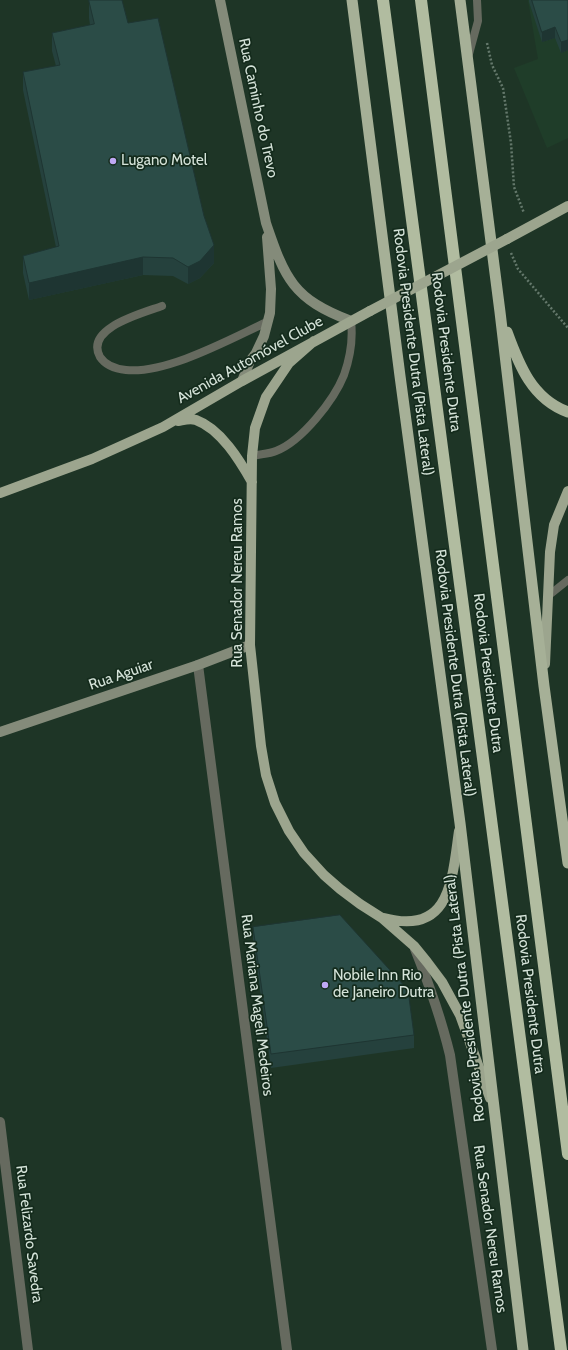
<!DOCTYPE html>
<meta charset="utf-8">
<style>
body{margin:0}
canvas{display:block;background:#1e3526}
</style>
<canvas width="568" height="1350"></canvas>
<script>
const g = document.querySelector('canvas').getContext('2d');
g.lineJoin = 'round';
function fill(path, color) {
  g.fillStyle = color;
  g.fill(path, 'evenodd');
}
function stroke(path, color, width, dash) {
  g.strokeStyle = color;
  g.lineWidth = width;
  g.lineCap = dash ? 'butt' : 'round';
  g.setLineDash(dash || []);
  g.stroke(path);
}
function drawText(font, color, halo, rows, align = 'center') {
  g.font = font + ' Cabin,sans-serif';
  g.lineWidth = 3.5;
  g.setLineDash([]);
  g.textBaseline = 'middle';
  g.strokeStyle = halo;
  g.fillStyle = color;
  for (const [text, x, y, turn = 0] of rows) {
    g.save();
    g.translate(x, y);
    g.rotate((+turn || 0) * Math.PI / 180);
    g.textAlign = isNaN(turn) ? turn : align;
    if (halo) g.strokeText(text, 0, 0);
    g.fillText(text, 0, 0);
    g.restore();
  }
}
fill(new Path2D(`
 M528 0H568V138L547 148 514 68 538 59Z`), '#1f3d29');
stroke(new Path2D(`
 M487 43 492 65 503 88 511 143 514 187 524 213
 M511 253 518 269 568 328`), '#64786b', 2.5, [2, 2]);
stroke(new Path2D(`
 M469 54 478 21 477 0
 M162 306C143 313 84 328 100 357 106 366 116 369 126 370 167 374 230 339 267 322
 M252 456C260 454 269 454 276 451 302 441 334 400 344 375 350 358 353 338 351 321
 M548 596 568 580`), '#666a5f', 8);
stroke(new Path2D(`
 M198 665 287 1350
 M415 949C429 984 441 1018 450 1055L492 1350
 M0 1122 28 1350`), '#666a5f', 10);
stroke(new Path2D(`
 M220 0 266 223C285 279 293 299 351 321
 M242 381 250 361 256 353 264 336 270 313 271 289 267 237
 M0 732 198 665 250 645`), '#848b7a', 10);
stroke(new Path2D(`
 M507 239 568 206
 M314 341 289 363 266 397 255 428 252 456 250 645 261 746 266 775 275 803 289 831 304 853 324 875 340 889 360 904 382 918 414 946 427 962 442 982 460 1015 490 1098
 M178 421C184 420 190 418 196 420 221 429 240 461 252 482
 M0 493 92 459 163 427 242 381 370 311
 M545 664 550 552 554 525 568 491
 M384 918C451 936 452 879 459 831`), '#9ca58e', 10);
stroke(new Path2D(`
 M352 0 400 376 460 823 523 1350
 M460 0 500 312 544 686 568 863
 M507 332C519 365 532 399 568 412`), '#a6b097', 11);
stroke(new Path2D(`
 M383 0 561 1350
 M421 0 568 1154`), '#b1bca0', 12);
stroke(new Path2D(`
 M370 311 507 239`), '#9ca58e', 10);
fill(new Path2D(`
 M89 0 128 23 214 263 200 278 188 284 173 276 143 275 29 300 23 273V256L56 247 23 90V72L56 66 52 51V33L90 25 89 18Z
 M529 0H568V50L561 53 555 38 542 42 529 2Z
 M253 927 414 1035V1048L271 1068 253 940Z`), '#25413d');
fill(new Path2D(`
 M555 27V38L542 42V32Z
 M568 40V50L561 53V42Z
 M214 245V263L200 278 188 284V267Z
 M143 257V275L29 300V283Z`), '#1e3532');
const building = new Path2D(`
 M89 0H122L128 23 158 18 204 216 214 245 200 261 188 267 173 258 143 257 29 283 23 256 59 246 23 72 60 65 52 33 94 24Z
 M532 0H568V40L561 42 555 27 542 32Z
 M340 915 408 990 414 1035 271 1054 253 927Z`);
fill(building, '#2b4c47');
stroke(building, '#1e3532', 1);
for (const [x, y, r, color] of [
 [113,161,4,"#bfa8f4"],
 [325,985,4,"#bfa8f4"]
]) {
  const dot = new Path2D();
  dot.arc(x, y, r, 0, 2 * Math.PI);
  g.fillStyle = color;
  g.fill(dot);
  stroke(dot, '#142b1c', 1.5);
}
drawText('15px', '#d5e3d9', '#142b1c', [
 ["Rua Caminho do Trevo",258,108,78],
 ["Rodovia Presidente Dutra (Pista Lateral)",413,352,83],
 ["Rodovia Presidente Dutra",446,352,83],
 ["Avenida Automóvel Clube",250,360,-29],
 ["Rua Senador Nereu Ramos",238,583,-90],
 ["Rodovia Presidente Dutra (Pista Lateral)",455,673,83],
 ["Rodovia Presidente Dutra",488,673,83],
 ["Rua Aguiar",121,675,-19],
 ["Rodovia Presidente Dutra",530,994,83],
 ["Rodovia Presidente Dutra (Pista Lateral)",465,998,-97],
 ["Rua Mariana Mageli Medeiros",257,1005,83],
 ["Rua Senador Nereu Ramos",490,1229,82],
 ["Rua Felizardo Savedra",29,1234,83]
]);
drawText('15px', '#d5e3d9', '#142b1c', [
 ["Lugano Motel",121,161],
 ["Nobile Inn Rio",333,976],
 ["de Janeiro Dutra",333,993]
], 'left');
</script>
